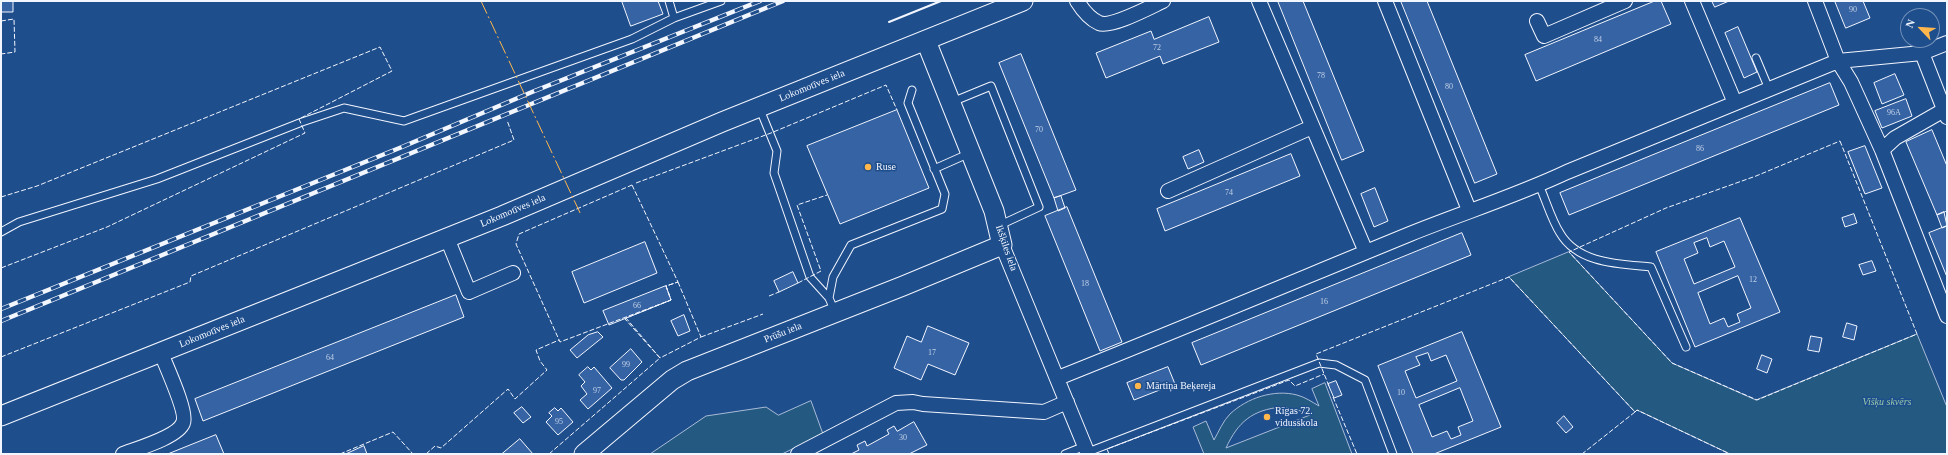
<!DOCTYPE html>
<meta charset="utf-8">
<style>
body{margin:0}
#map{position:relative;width:1948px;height:455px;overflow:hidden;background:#1f4e8c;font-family:"Times New Roman",serif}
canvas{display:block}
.frame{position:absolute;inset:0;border:2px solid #f2f6ff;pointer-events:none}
.north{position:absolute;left:1900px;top:8px;width:40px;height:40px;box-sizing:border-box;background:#1f4e8c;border:1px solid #7391ba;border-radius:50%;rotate:295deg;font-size:11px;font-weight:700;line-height:16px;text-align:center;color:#f2f6ff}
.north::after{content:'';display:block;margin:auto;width:14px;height:18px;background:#ffb74d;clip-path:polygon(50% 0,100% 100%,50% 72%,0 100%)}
</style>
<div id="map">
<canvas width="1948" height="455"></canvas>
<div class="frame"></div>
<div class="north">N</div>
</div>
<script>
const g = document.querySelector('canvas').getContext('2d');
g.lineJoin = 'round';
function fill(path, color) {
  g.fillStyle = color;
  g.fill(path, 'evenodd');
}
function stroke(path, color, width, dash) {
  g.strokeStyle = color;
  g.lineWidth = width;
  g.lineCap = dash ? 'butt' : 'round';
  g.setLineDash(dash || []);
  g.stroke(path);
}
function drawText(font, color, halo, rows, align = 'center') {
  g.font = font + ' "Times New Roman",serif';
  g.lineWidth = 3;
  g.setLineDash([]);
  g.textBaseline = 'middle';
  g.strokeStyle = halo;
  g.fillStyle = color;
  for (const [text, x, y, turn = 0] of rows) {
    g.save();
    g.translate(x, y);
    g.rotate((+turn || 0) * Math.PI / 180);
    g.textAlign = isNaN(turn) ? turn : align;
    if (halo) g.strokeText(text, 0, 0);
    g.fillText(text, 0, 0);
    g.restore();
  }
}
const green = new Path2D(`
 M1569 252 1672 363 1756 400 1917 334 1947 407V454H1730L1637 410 1635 412 1509 277Z
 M1325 383 1352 454H1204L1193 427 1206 421 1214 440C1219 431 1223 421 1230 414 1247 398 1274 389 1297 395 1305 397 1312 402 1319 406L1312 389ZM1281 407 1298 410 1310 415 1226 448C1238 422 1252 410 1281 407Z
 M811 401 823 434 782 454H650L706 416 766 407 778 415Z`);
fill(green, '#245a82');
stroke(green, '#a8bbd7', 1);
const building = new Path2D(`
 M1 1H13V12H1Z
 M622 1H658L663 14 631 26Z
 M1278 1H1303L1364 151 1342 160Z
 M1401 1H1427L1497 174 1475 183Z
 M1655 1H1661L1671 24 1536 81 1525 55Z
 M1712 1H1729L1715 7Z
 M1835 1H1863L1870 18 1846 28Z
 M1209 17 1219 42 1163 64 1160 56 1106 78 1096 53 1151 31 1154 39Z
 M1738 27 1757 72 1744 78 1725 33Z
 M1021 54 1076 190 1054 198 999 63Z
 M1895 74 1904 95 1882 104 1874 83Z
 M1830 83 1839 105 1569 215 1560 193Z
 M1906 99 1912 116 1882 128 1875 111Z
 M897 110 929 188 840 224 807 146Z
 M1932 130 1947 166V211L1937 215 1906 142Z
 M1865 146 1882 188 1865 194 1848 152Z
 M1199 150 1204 162 1188 169 1183 157Z
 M1291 154 1300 176 1165 231 1157 209Z
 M1375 188 1388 221 1374 227 1361 194Z
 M1061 196 1065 208 1058 211 1054 198Z
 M1067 207 1122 342 1100 351 1045 216Z
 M1944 212 1947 226 1942 228 1937 215Z
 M1854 214 1857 223 1845 227 1842 218Z
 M1740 218 1780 312 1695 347 1656 252ZM1707 238 1710 247 1724 241 1735 267 1694 284 1684 259 1698 253 1694 243ZM1738 276 1751 308 1737 314 1740 322 1728 327 1724 318 1710 324 1698 293Z
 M1947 226V277L1929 233Z
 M1462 233 1471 255 1201 365 1192 343Z
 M645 242 657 273 584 303 572 272Z
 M1872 261 1876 271 1863 275 1859 265Z
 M793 272 798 283 779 292 774 281Z
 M666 286 671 300 609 325 603 311Z
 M456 295 464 317 203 421 195 399Z
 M684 315 690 331 678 336 671 321Z
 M1847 323 1857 326 1854 340 1843 337Z
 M928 326 969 343 955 375 928 364 921 380 894 368 907 336 921 342Z
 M598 332 603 337 577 358 570 350 588 335Z
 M1462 332 1501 427 1434 454H1413L1378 366ZM1428 353 1431 361 1446 355 1457 381 1416 398 1405 371 1420 365 1416 357ZM1460 388 1473 421 1458 427 1461 435 1451 439 1447 431 1432 437 1419 405Z
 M1811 336 1822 338 1819 352 1808 350Z
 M631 349 642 362 624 380H621L610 368Z
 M1762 355 1772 359 1767 373 1757 369Z
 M588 367 591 370 594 367 612 388 588 409 580 400 587 394 581 386 585 382 579 375Z
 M1168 367 1175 384 1134 400 1127 383Z
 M1336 381 1342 395 1334 398 1328 384Z
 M522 407 531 417 523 423 514 413Z
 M555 408 558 411 561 408 573 422 558 435 546 422 552 416 549 413Z
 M1564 416 1573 427 1566 433 1557 423Z
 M914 422 927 445 909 454H851L859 450 857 445 865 441 867 446 889 434 887 430 894 426 897 431Z
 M216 435 224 454H168Z
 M520 439 533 454H502Z
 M364 446 367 454H346Z`);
fill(building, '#3563a3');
stroke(building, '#f2f6ff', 1);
const lane = new Path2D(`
 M674 18 721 1
 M1756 58 1769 89
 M952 102 991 86 1039 207 998 226
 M759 107 777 151 774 173 810 277 829 298
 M934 169 970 153
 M1539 185C1546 200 1551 219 1560 233 1578 264 1620 264 1651 267L1686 347
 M1 232 19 222 157 179 302 122 344 108 404 121 632 39 674 18 669 1
 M835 312 829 298 833 277 851 245 942 209 945 194 908 103 912 90
 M1088 452 1319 363 1336 365 1365 380 1393 454
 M1065 454 1085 446`);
const street = new Path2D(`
 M1077 1C1082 9 1090 19 1099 23 1111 28 1150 7 1163 1
 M1259 1 1366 252
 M1385 1 1469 210
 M1692 1 1735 103
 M1815 1 1838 61 1851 82 1882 150 1947 316
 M1537 21 1544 36 1625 1
 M1922 53 1947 117
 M1882 150 1895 138 1944 110
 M1168 191 1312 127
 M447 238 469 292 513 273
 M1002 245 1088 454
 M1058 378C1176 331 1293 282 1410 234 1462 213 1516 196 1567 172L1838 61 1922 53 1947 43
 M123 454C136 449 178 437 183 423 188 413 166 366 161 353
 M798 454 896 403 913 402 923 404 1044 412 1067 402`);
const secondary = new Path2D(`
 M1 416 502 216 722 122 1023 1
 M584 454 672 380 687 371 903 286 1002 245 994 211 926 41`);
stroke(lane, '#f2f6ff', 9);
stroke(street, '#f2f6ff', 16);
stroke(secondary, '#f2f6ff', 21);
stroke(lane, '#1f4e8c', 7);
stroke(street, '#1f4e8c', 14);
stroke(secondary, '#1f4e8c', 19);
const rail = new Path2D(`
 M1 309 402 147 532 92 760 1
 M1 321 783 1`);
stroke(rail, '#f2f6ff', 4.5);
stroke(rail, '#1f4e8c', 3, [9]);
stroke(new Path2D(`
 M1 21 14 19 15 52 1 54
 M1840 141 1917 334 1757 400 1672 363 1569 252 1666 208 1756 176Z
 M636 183 771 133 886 85 897 110
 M632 185 678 282 666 286 671 300 560 342 516 244 519 234Z
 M1 197 37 186 380 47 392 71 299 119 305 133 107 227 1 268
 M678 282 701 337 660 358 626 318 671 300 666 286Z
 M798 283 821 271 797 205 827 195
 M769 296 779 292
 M701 337 763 314
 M1 357 190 282 191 276 514 140 507 120
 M1329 386 1316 354 1509 277 1635 412 1582 454
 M1333 397 1357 454
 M1635 412 1637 410 1730 454
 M340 454 393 432 413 454
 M426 454 435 446 441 448 508 389 515 399 547 370 540 361 536 350 559 340
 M549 454 660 358 625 319
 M1109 454 1107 449 1289 380 1295 386 1324 374`), '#f2f6ff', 1, [5, 2]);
stroke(new Path2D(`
 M889 22 941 1`), '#f2f6ff', 2);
stroke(new Path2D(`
 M481 1 581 215`), '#ffb74d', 1, [14, 3, 2, 3]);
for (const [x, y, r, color] of [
 [868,167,4,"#ffb74d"],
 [1138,386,4,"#ffb74d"],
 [1267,417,4,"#ffb74d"]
]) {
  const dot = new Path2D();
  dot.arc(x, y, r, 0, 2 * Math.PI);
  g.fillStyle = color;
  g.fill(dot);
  stroke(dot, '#1f4e8c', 1.5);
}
drawText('8px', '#c3d1e8', null, [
 ["90",1853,10],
 ["84",1598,40],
 ["72",1157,48],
 ["78",1321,76],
 ["80",1449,87],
 ["96A",1894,113],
 ["70",1039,130],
 ["86",1700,149],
 ["74",1229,193],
 ["12",1753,280],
 ["18",1085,284],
 ["16",1324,302],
 ["66",637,306],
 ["17",932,353],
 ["64",330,358],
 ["99",626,365],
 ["97",597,391],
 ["10",1401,393],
 ["95",559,422],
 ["30",903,438]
]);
drawText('10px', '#f2f6ff', '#1f4e8c', [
 ["Lokomotīves iela",812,86,-22],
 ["Lokomotīves iela",513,211,-23],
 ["Ikšķiles iela",1006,248,71],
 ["Lokomotīves iela",212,332,-22],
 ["Prūšu iela",783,333,-22]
]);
drawText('10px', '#f2f6ff', '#1f4e8c', [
 ["Ruse",876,167],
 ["Mārtiņa Beķereja",1146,386],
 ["Rīgas 72.",1275,411],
 ["vidusskola",1275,423]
], 'left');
drawText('italic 10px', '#97c8a6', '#1f4e8c', [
 ["Višķu skvērs",1887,402]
]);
</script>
